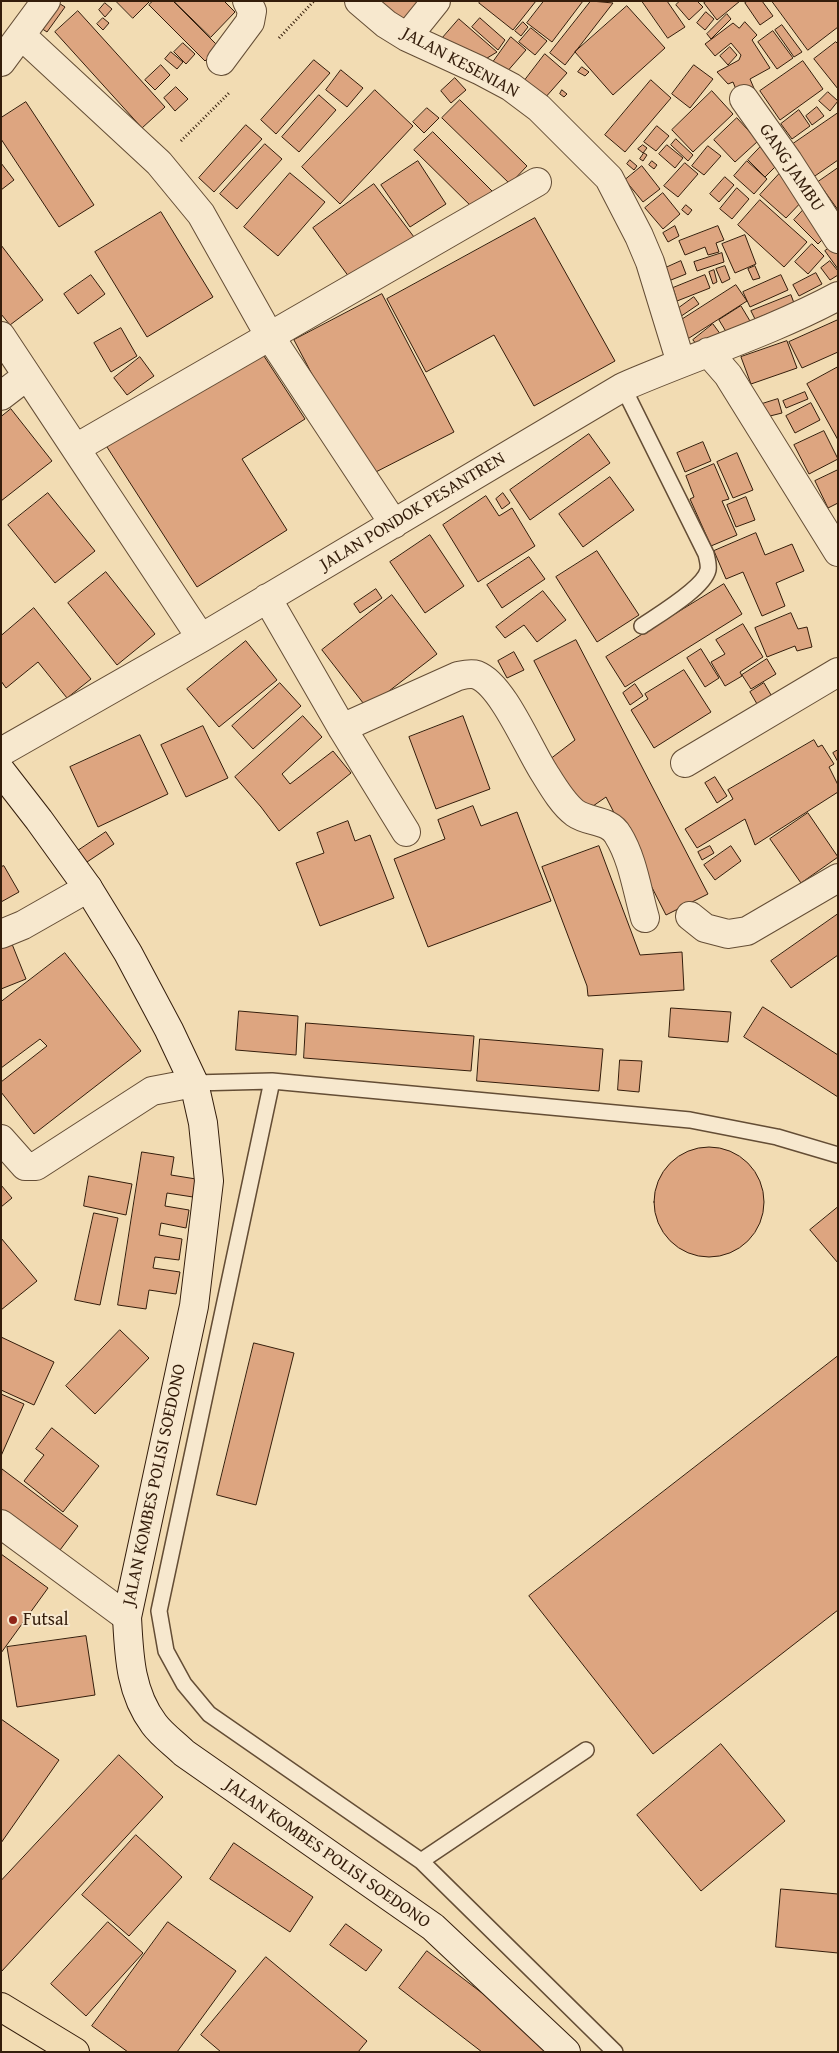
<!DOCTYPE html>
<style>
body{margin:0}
#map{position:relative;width:839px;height:2053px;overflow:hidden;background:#f2dcb3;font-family:"Gentium Book Plus",serif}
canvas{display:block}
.frame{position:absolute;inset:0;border:2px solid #341d0b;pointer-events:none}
</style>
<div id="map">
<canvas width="839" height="2053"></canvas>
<div class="frame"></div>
</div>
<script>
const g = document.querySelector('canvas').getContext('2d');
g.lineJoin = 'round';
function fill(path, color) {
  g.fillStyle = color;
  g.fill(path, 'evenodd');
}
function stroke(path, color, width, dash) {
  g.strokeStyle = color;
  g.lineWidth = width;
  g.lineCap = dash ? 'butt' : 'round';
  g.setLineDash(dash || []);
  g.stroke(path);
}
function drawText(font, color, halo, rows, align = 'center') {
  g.font = font + ' "Gentium Book Plus",serif';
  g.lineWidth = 4;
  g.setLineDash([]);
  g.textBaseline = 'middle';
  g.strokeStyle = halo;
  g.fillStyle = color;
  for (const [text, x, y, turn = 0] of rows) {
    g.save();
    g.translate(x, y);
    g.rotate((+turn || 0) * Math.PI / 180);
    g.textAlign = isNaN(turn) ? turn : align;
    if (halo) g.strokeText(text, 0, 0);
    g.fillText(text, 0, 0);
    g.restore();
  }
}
const building = new Path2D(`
 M116 1H150L133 18Z
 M153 1H173L219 47 205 61 149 5Z
 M174 1H224L235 12 211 37Z
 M375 1H425L402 26Z
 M481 1H536L513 30 479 3Z
 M544 1H583L552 42 527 23Z
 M591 1 613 3 565 65 550 53Z
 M642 1H667L685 27 668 38Z
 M680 1H697L703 7 689 20 676 5Z
 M707 1H740L717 20 704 3Z
 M748 1H762L773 16 760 25 745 3Z
 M772 1H838V27L808 50Z
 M57 2 65 7 47 32 41 28Z
 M105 3 112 9 105 17 99 10Z
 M627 6 665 48 613 95 575 52Z
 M78 11 165 107 142 128 55 32Z
 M706 12 714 19 705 30 697 23Z
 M727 14 731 19 711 39 707 34Z
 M103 18 109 23 103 30 97 24Z
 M480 18 505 40 498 50 472 27Z
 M459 19 497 52 479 63 439 42Z
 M523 22 528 27 521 36 515 31Z
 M745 22 757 35 752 40 770 68 750 79 756 93 740 99 733 82 728 84 717 72 739 60 741 55 731 43 715 56 705 44 733 23 739 28Z
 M782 25 802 52 794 57 775 30Z
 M531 28 547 41 535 55 519 42Z
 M773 31 793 58 777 69 758 42Z
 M511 37 526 50 505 74 491 65Z
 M836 42 838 44V89L814 59Z
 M183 43 195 54 186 64 174 52Z
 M730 47 737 55 728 65 720 56Z
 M171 52 183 62 177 69 165 59Z
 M545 54 567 73 544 99 522 84Z
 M314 60 330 73 276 134 261 120Z
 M803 61 823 89 780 120 760 91Z
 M161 65 170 75 155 90 145 80Z
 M694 65 713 79 690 108 672 94Z
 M582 67 589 72 585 76 578 72Z
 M341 70 363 88 347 107 326 90Z
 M455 78 466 90 451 103 441 91Z
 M651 80 671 98 625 152 605 135Z
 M176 87 188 99 175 111 164 98Z
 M375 90 413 126 340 204 302 167Z
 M562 90 567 94 564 97 560 94Z
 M712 91 733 114 693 152 672 130Z
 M828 92 838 101 830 111 819 101Z
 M319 95 336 110 299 152 282 137Z
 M460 100 527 166 510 184 442 118Z
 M26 102 94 205 59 227 1 139V118Z
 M817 107 824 116 812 125 806 116Z
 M427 108 439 118 424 133 413 122Z
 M799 110 810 126 792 139 781 124Z
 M838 113V160L812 178 790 146Z
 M737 118 758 141 735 162 714 140Z
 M246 125 262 139 214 192 199 178Z
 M657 126 669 136 656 151 644 142Z
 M433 132 493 192 475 210 414 150Z
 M676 139 693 155 688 161 671 145Z
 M767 140 785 157 765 177 748 160Z
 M265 144 282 159 237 209 220 194Z
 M643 145 647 148 643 153 638 149Z
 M667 145 683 158 675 168 659 154Z
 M708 146 721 156 704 175 692 166Z
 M644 153 647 155 643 161 640 159Z
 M630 160 637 166 634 170 627 164Z
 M418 161 446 204 410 227 381 185Z
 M652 161 657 165 654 169 649 165Z
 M747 161 767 179 754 194 734 176Z
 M1 163 14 180 1 190Z
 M685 163 698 174 678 197 664 186Z
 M642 166 660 189 643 202 625 180Z
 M838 168V210L818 182Z
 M781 172 808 195 786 218 760 195Z
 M290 173 325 202 278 256 244 227Z
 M725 177 734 185 719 202 710 194Z
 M374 184 414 237 352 281 313 228Z
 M737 188 749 199 732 219 720 209Z
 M663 193 680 214 663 229 645 208Z
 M760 200 807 242 784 267 738 225Z
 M686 205 692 210 688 215 682 210Z
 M806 207 830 232 818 244 794 220Z
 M161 212 213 297 147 337 95 252Z
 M535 218 615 361 534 406 494 335 426 372 387 299Z
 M675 226 679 236 668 242 663 233Z
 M718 226 724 240 716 243 719 252 708 255 705 247 685 255 679 241Z
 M745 235 756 264 735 273 722 244Z
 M838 242V269L825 251Z
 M812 244 824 256 808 274 795 262Z
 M1 245 43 300 10 325 1 314Z
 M722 253 724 262 697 271 694 262Z
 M681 261 686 274 666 282 661 270Z
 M830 261 838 271V275L830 280 821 268Z
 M725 266 730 279 722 283 716 269Z
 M755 266 760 278 753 280 748 269Z
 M714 270 717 282 713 284 709 272Z
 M816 273 822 284 799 296 793 285Z
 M91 275 105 294 78 314 64 294Z
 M705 275 710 288 677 301 673 288Z
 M781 275 788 290 750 307 743 292Z
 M736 285 747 301 686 340 675 324Z
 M382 294 454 432 366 477 294 340Z
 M791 295 794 303 755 319 751 311Z
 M694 297 699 304 677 319 672 313Z
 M741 306 750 321 728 335 719 320Z
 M838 320V352L802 368 789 342Z
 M713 324 721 335 701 350 693 340Z
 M121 328 137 356 111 372 94 343Z
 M787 341 797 368 751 384 741 357Z
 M260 350 305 419 242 459 287 530 197 587 107 447Z
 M140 357 154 376 127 395 114 378Z
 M838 367V440L807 384Z
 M805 392 808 399 786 408 783 401Z
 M778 399 782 413 766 417 762 404Z
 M811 403 820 420 795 433 786 416Z
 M11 409 52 461 1 501V417Z
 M824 431 838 459 809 474 794 445Z
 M589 434 610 463 530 520 510 490Z
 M703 442 711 461 685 472 677 453Z
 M737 453 753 490 733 498 717 462Z
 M714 464 729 499 722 501 737 535 711 546 690 499 694 497 686 476Z
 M838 470V503L828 508 815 481Z
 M610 477 634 510 583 547 559 514Z
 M48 493 95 551 55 583 8 525Z
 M503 493 510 503 502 509 496 499Z
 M486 496 499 516 512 508 535 546 478 582 443 525Z
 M746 497 755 520 736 527 727 505Z
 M756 533 765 555 792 544 804 571 776 583 785 606 762 616 743 572 726 579 714 551Z
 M430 535 464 586 425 613 390 562Z
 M597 551 639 615 597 642 556 577Z
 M529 557 545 579 502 608 487 585Z
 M106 572 155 634 117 665 68 603Z
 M724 584 742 614 625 687 606 657Z
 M376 589 382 598 360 613 354 604Z
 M543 591 566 620 537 642 524 625 505 638 496 627Z
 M392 595 437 654 367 708 322 650Z
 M34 608 91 679 67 698 38 662 6 688 1 681V636Z
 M791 613 798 629 807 627 812 647 797 651 795 646 767 657 755 628Z
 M743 624 763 657 740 672 742 676 725 686 711 662 725 654 716 640Z
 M576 640 708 894 666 915 606 797 583 813 545 763 575 740 534 661Z
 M246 641 277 680 219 727 187 689Z
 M701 649 719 678 705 687 687 658Z
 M514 652 524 670 507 678 498 661Z
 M767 659 776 674 751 689 742 675Z
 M684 670 711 712 654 748 631 710 648 699 645 694Z
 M280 683 301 706 253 749 232 726Z
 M764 683 774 700 760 709 750 692Z
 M635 684 643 696 630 705 623 693Z
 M303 716 322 737 282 774 290 784 333 751 351 773 279 831 261 807 235 777Z
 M463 716 490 789 436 809 409 737Z
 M203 726 228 778 186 797 161 745Z
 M140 735 168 794 98 827 70 767Z
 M814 740 818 747 822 745 834 764 829 767 838 785V792L755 845 745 819 697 848 685 829 733 799 728 790Z
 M838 750V762L833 753Z
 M715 777 727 796 717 803 705 783Z
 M473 806 481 826 517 812 551 901 428 947 394 859 445 839 438 820Z
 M808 813 838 857 801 883 770 839Z
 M348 821 355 841 370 835 394 898 320 926 296 863 324 853 317 833Z
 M106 832 114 844 84 864 76 852Z
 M599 846 640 955 682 952 684 990 588 996 587 986 542 867Z
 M710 846 714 853 702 860 698 852Z
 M731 846 741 861 715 880 704 865Z
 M4 866 19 892 1 902V867Z
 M838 914V955L791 988 771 961Z
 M10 939 26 979 1 989V943Z
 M65 953 141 1051 34 1134 1 1092V1082L47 1046 40 1039 1 1068V1002Z
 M763 1007 838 1055V1097L744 1037Z
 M671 1008 731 1012 728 1042 669 1037Z
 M239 1011 298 1016 296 1055 236 1050Z
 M306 1023 474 1036 471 1071 304 1058Z
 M480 1039 603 1049 599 1091 477 1081Z
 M620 1060 642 1061 639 1092 618 1090Z
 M654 1202a55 55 0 1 1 110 0a55 55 0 1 1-110 0Z
 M142 1152 174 1157 171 1175 196 1179 193 1197 167 1193 165 1206 189 1210 186 1228 161 1223 159 1235 182 1239 179 1260 155 1257 153 1268 180 1272 176 1294 149 1290 146 1309 118 1305Z
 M89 1176 132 1184 126 1215 84 1206Z
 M1 1185 12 1198 1 1207Z
 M838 1207V1263L810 1230Z
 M94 1213 118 1218 100 1305 75 1300Z
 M1 1238 37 1281 1 1310Z
 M120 1330 149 1358 95 1414 66 1386Z
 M1 1337 54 1362 34 1405 1 1390Z
 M254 1343 294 1353 256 1505 217 1495Z
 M838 1356V1610L653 1754 529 1596Z
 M1 1394 24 1404 1 1456Z
 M52 1428 99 1466 63 1512 24 1481 44 1455 36 1449Z
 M2 1469 78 1526 54 1558 1 1520Z
 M1 1554 48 1588 1 1653Z
 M86 1636 95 1695 17 1707 7 1647Z
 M1 1719 59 1760 1 1843Z
 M721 1744 785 1821 701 1891 637 1815Z
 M119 1755 163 1797 1 1972V1881Z
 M136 1835 182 1877 129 1936 82 1895Z
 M234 1843 313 1897 290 1932 210 1879Z
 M781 1889 838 1894V1953L776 1947Z
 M108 1922 143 1953 86 2016 51 1984Z
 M168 1922 236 1971 177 2052H128L92 2026Z
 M346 1924 382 1950 366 1971 330 1945Z
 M427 1951 554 2048 551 2052H482L399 1988Z
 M266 1957 367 2041 358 2052H221L201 2035Z`);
fill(building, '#dda580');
stroke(building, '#341d0b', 1);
const lane = new Path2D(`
 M623 387 706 554C707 558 709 565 708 570 704 588 658 615 642 626
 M272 1081 159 1611 166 1651 184 1684 209 1714 421 1861 615 2052
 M194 1083 272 1081 690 1120 777 1137 838 1155
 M421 1861 586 1750`);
const street = new Path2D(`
 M359 1 386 24 407 37 479 70 511 87 539 108 609 178 639 236 650 262 681 363
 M22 36 159 163 201 214 269 335 394 524
 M407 37 436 1
 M221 61 250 22 252 11 247 1
 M1 62 46 1
 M744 99 788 161 838 239
 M1 336 201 638
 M708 352 728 375 838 552
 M1 396 27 376
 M76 448 537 182
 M267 598 342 728 406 832
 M342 728 458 676C463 675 471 673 477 675 503 685 529 750 545 774 553 787 563 804 575 813 589 823 609 819 618 835 633 859 637 891 645 918
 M1 752 201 638 623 387C694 356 769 333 838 296
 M685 763 838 672
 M690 916 705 928 728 934 747 931 838 878
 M1 934 23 925 88 888
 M1 1139 25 1166H36L152 1091 194 1083
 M1 1524 127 1617`);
const secondary = new Path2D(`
 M1 771 39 820 88 888 128 953 169 1030 194 1083 203 1123 209 1181 194 1306 127 1617C129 1655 130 1692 154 1724 162 1735 175 1744 184 1753L433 1927 566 2052`);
const primary = new Path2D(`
 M1 2007 75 2052`);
stroke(lane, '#644d35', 18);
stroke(street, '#644d35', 30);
stroke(secondary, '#341d0b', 30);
stroke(primary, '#341d0b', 30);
stroke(new Path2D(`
 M279 38 314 1
 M181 141 229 93`), '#341d0b', 3, [1, 2.5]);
stroke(lane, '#f7e8ce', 15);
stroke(street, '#f7e8ce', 28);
stroke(secondary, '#f7e8ce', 28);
stroke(primary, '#f2dcb3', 28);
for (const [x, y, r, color] of [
 [13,1620,5,"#8f2418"]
]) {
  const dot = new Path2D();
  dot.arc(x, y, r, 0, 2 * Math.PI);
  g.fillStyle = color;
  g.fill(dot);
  stroke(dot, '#f7e8ce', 2);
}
drawText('18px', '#341d0b', '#f7e8ce', [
 ["JALAN KESENIAN",460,63,28],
 ["GANG JAMBU",791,168,56],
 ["JALAN PONDOK PESANTREN",413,512,-31],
 ["JALAN KOMBES POLISI SOEDONO",155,1485,-78],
 ["JALAN KOMBES POLISI SOEDONO",327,1854,35]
]);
drawText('18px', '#341d0b', '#f7e8ce', [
 ["Futsal",23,1620]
], 'left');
</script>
